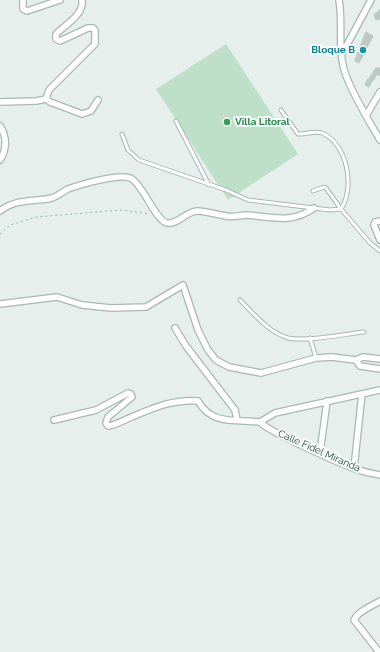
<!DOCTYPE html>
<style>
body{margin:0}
canvas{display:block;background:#e6efeb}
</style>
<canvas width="380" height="652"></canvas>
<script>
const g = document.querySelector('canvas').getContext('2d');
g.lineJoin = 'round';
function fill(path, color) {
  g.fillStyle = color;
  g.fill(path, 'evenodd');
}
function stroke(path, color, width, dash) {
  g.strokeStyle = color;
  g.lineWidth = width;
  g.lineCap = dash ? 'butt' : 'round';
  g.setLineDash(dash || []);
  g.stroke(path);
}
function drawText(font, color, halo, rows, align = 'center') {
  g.font = font + ' Raleway,sans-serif';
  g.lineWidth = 4;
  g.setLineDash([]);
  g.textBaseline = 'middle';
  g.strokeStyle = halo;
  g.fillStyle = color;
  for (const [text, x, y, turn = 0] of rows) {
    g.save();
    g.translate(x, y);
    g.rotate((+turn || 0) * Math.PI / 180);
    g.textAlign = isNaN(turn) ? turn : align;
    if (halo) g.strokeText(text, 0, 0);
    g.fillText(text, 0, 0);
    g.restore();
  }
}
fill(new Path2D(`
 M226 44 298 154 228 200 156 89Z`), '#bfe0c8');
const building = new Path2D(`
 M380 10V19L376 20 374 15Z
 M366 32 373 36 359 63 355 61Z
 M376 68H380V76L377 74 373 81 369 79 372 74H376L373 73Z
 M368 79 372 81 369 87 365 85Z`);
fill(building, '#bbcac4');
stroke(building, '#b8c9c2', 1);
const lane = new Path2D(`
 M281 110 298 134C307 135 313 130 322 133 348 144 355 188 341 209L326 188 324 187 313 191
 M176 121 209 185
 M122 134 128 150 139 160 226 190 248 200 330 210 341 209 370 243 380 251
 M240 300C254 314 268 332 288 338 305 342 345 334 364 332
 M310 338 316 358`);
const street = new Path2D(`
 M23 0V9L27 11 60 0
 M82 0C84 15 65 25 56 34V39L60 41 88 28H93L95 30V44L49 90 46 99 50 102 82 114 91 111 98 100
 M339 0C343 21 338 44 343 65 346 84 370 123 380 140
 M342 54 371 0
 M0 102 36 101 46 99
 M367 114 380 92
 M0 126C7 136 7 150 0 160
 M0 211C17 198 34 202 52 198 58 196 62 192 68 189 79 185 122 172 132 179 144 187 156 221 167 223 177 225 187 211 197 211 205 211 219 215 226 216 234 218 240 215 247 215 272 217 292 224 314 208
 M380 221 375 222 374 225 380 240
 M0 304 57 297 82 305 111 308 146 307 183 285 198 330 208 350 216 360 229 367 261 373 316 358 332 357 356 360
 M175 328 186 346 235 410 237 420
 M380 359 363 357 356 360 360 366 380 369
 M54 420 96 410 128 393 131 394 132 397 108 417 106 423 108 426C117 425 126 419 134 416 155 407 175 399 198 401 212 426 237 419 260 422
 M260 422C267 431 339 463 353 468 362 472 371 473 380 475
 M260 422 275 413 380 390
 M320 453 327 401
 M354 468 362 394
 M379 652 354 620C358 611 372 606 380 601`);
stroke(lane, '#a8b8b2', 5);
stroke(street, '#a8b8b2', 8);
stroke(new Path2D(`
 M0 234 10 225 36 217 121 210 150 214`), '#86b3a5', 1, [2, 3]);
stroke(lane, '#fff', 3);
stroke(street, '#fff', 5.5);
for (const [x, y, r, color] of [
 [363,50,4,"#0f9aa8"],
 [227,122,4,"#2e9e5b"]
]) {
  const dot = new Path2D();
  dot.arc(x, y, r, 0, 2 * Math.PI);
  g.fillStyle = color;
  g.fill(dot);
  stroke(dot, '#f7fbf9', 1.5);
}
drawText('bold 10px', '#0d838f', '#f7fbf9', [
 ["Bloque B",355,50]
], 'right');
drawText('bold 10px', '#27864d', '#f7fbf9', [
 ["Villa Litoral",235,122]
], 'left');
drawText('10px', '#24423a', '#f7fbf9', [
 ["Calle Fidel Miranda",319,451,24]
]);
</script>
